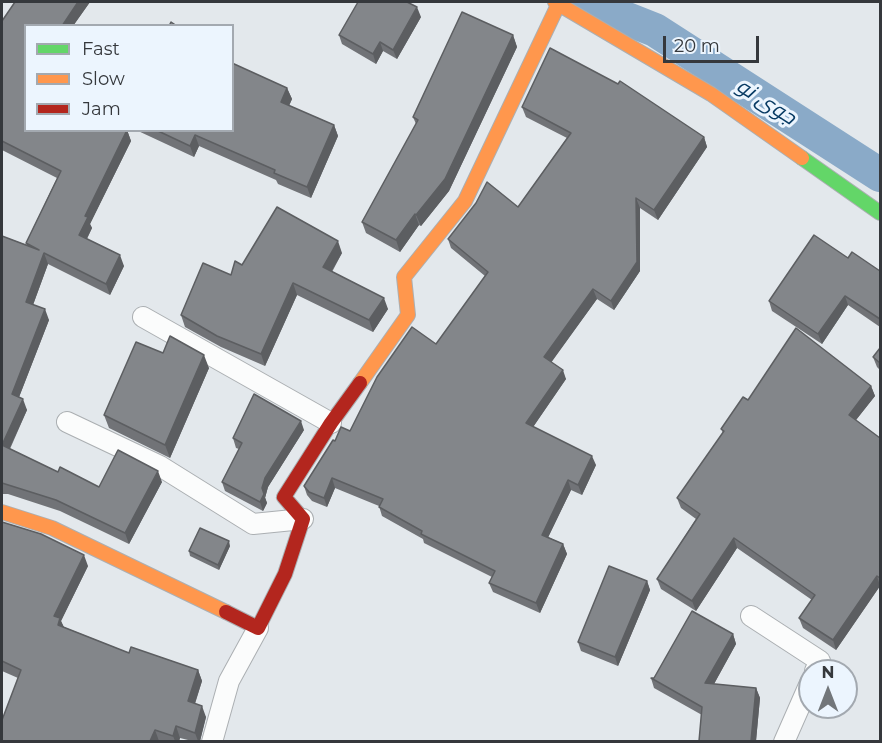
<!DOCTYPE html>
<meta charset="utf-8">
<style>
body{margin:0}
#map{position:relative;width:882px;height:743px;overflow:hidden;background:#e3e8ec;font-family:Montserrat,sans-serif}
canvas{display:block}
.frame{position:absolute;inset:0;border:3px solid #35383c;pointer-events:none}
.legend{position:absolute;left:24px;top:24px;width:210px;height:108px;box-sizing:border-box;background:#ecf5fe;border:2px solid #a3a9b0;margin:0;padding:8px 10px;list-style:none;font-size:18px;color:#35383c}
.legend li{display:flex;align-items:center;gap:12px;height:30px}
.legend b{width:30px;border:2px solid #a3a9b0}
.north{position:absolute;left:798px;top:659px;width:60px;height:60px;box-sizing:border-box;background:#ecf5fe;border:2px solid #a3a9b0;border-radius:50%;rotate:0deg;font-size:16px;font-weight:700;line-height:24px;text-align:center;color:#35383c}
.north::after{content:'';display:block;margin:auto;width:21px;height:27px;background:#72767a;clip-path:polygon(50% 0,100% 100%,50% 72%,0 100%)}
.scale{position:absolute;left:663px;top:36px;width:96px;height:27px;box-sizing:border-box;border:3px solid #35383c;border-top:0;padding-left:8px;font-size:18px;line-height:21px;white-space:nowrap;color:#35383c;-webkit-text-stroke:4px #ecf5fe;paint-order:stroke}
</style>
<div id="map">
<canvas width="882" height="743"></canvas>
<div class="frame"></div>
<ul class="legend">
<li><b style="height:8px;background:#63d668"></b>Fast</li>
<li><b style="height:8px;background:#ff974d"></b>Slow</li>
<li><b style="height:8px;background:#b3261e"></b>Jam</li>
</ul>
<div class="north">N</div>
<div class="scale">20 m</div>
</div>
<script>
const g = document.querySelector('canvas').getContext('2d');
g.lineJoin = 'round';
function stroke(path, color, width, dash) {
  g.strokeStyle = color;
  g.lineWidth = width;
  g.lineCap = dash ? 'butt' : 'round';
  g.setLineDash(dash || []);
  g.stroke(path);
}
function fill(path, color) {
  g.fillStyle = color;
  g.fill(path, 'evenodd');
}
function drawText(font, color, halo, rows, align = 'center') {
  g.font = font + ' Montserrat,Cairo,sans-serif';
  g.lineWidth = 6;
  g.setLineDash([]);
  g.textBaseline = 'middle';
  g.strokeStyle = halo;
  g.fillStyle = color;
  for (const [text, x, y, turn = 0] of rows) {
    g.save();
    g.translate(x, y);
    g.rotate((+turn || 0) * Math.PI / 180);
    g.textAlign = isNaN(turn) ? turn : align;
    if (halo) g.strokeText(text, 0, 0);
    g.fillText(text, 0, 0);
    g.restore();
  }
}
stroke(new Path2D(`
 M584 2 655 30 880 175`), '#8aaac8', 34);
const lane = new Path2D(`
 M143 317 331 423
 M67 422 160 466 253 524 303 519
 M751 616 820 661 815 671
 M212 742 229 681 258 628
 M784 742 810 683`);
const fast = new Path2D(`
 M802 158 880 213`);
const slow = new Path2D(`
 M555 2 711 94 802 158
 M360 383 408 315 404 277 465 201 559 3
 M2 512 52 528 226 612`);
const jam = new Path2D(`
 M226 612 258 628 285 574 303 519 284 497 331 423 360 383`);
stroke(lane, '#abafb2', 22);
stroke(fast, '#abafb2', 16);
stroke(slow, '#abafb2', 16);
stroke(jam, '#abafb2', 16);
stroke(lane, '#fbfcfc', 20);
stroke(fast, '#63d668', 14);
stroke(slow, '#ff974d', 14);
stroke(jam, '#b3261e', 14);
fill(new Path2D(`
 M90 2 73 26H26V130H127L131 141 90 224 92 228 87 239 124 266 110 295 48 264 33 305 49 320 19 397 27 410 10 449 58 472 99 487 162 482 129 544 60 511 8 494H2V236L27 245 26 243 57 178 2 150V21Z
 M421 17 397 59 383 51 376 64 342 44 339 35Z
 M513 35 517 47 449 191 421 226 419 225 400 252 366 233 362 222 416 124 413 117Z
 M287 88 292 99 289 106 334 125 338 136 311 198 278 184 276 180 199 146 194 157 136 130H232Z
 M522 107 704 137 707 147 658 220 640 208V271L614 310 597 299 551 362 566 379 533 427 596 465 582 495 571 490 548 537 563 544 567 554 540 613 493 592 489 583 492 577 424 543 423 539 382 516 379 506 335 488 327 507 312 501 307 495 304 486 335 441 350 431 436 344 485 276 451 248 448 239 518 207 567 138 526 117Z
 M342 253 332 272 388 309 373 332 297 295 265 366 221 347 185 327 181 315 242 265Z
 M848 258 880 271V327L848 305 822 344 772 311 769 301Z
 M880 348V370L877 367 873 357Z
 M163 353 209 368 170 458 109 428 104 415Z
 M871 386 875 396 856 420 880 438V586L836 650 803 628 799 618 812 600 737 548 696 611 661 589 657 579 696 519 681 508 677 498 723 433 721 429 748 400Z
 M304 430 268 487 265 498 267 503 263 511 225 491 222 482 239 449 236 448 233 438Z
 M2 522 88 566 61 621 64 627 129 653 198 670 202 681 195 704 206 717 200 741H192L180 738 179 741H2L18 678 2 671Z
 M230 546 219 570 190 556 189 551Z
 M647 581 650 590 618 666 581 651 578 642Z
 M733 634 736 644 714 684 756 688 760 698 756 741H699L702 715 654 688 651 678H654Z`), '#717377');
fill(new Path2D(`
 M78 2H90L73 26H62Z
 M417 7 421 17 397 59 393 50Z
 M513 35 517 47 449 191 421 226 416 215Z
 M380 42 383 51 376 64 373 54Z
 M287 88 292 99 285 114 281 102Z
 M334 125 338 136 311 198 307 187Z
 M127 130 131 141 90 224 92 228 83 246 79 235 85 216Z
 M195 135 199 146 194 157 190 146Z
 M704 137 707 147 658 220 654 210Z
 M636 198 640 208V271L614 310 611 301Z
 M415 214 419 225 400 252 396 240Z
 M338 241 342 253 327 279 323 267Z
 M44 253 48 264 30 313 26 302Z
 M120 255 124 266 110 295 106 284Z
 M293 283 297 295 265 366 261 354Z
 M593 289 597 299 548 367 544 357Z
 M845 296 848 305 822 344 818 334Z
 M384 298 388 309 373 332 369 320Z
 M45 309 49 320 16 405 12 394Z
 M204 355 209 368 170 458 165 445Z
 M563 370 566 379 529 433 526 423Z
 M871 386 875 396 852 425 849 415Z
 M23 399 27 410 6 456 2 445Z
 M301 421 304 430 268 487 265 498 262 488 265 478Z
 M592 456 596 465 582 495 578 485Z
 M158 471 162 482 129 544 125 533Z
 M332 478 335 488 327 507 324 498Z
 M568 480 571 490 545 544 542 535Z
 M264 494 267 503 263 511 260 502Z
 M734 538 737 548 696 611 692 601Z
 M229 541 230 546 219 570 218 565Z
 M563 544 567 554 540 613 536 603Z
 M84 555 88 566 61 621 65 630 58 627 54 616Z
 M877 576 880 586 836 650 833 640Z
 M647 581 650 590 618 666 615 657Z
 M733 634 736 644 709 693 705 683Z
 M198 670 202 681 192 712 188 701Z
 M756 688 760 698 756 741H751Z
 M202 706 206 717 200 741H198L195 733Z
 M176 726 180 738 179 741H175L173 736Z
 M155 730 159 741H150Z`), '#5c5e61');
const building = new Path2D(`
 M15 2H78L62 26H26V130H127L85 216 88 217 79 235 120 255 106 284 44 253 26 302 45 309 12 394 23 399 2 445 58 472 60 467 99 487 118 450 158 471 125 533 56 500 2 483V236L39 250 26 243 61 171 2 141V21Z
 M358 2H407L417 7 393 50 380 42 373 54 339 35Z
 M462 12 513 35 445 179 416 215 415 214 396 240 362 222 418 120 413 117Z
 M171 22 177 26H169Z
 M550 48 618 84 620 81 704 137 654 210 636 198 637 262 611 301 593 289 544 357 563 370 526 423 592 456 578 485 568 480 542 535 563 544 536 603 489 583 495 571 421 534 422 531 379 507 383 499 332 478 324 498 309 492 304 486 333 440 335 441 341 427 350 431 377 377 412 327 436 344 488 272 448 239 476 203 487 182 518 207 571 133 522 107Z
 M232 63 287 88 281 102 334 125 307 187 274 173 275 170 195 135 190 146 156 130H232Z
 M277 207 338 241 323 267 384 298 369 320 293 283 261 354 217 336 181 315 203 263 231 275 235 261 242 265Z
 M814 235 848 258 852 252 880 271V319L845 296 818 334 769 301Z
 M796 328 871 386 849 415 880 438V578L877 576 833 640 799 618 815 595 734 538 692 601 657 579 700 514 677 498 724 431 721 429 743 397 748 400Z
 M170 336 204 355 165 445 104 415 136 342 163 353Z
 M880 348V363L873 357Z
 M254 394 301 421 265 478 262 488 264 494 260 502 222 482 242 443 233 438Z
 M2 522 41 534 84 555 54 616 60 618 58 625 129 653 131 647 198 670 188 701 202 706 195 733 176 726 173 736 155 730 150 741H2V720L21 670 2 661Z
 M200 528 229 541 218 565 189 551Z
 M609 566 647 581 615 657 578 642Z
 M692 611 733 634 705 683 756 688 751 741H699L702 707 651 678H654Z`);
fill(building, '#83868a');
stroke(building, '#5c5e61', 1.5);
drawText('italic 21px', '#073a63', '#ecf5fe', [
 ["جوی نو",766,102,33]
]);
</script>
